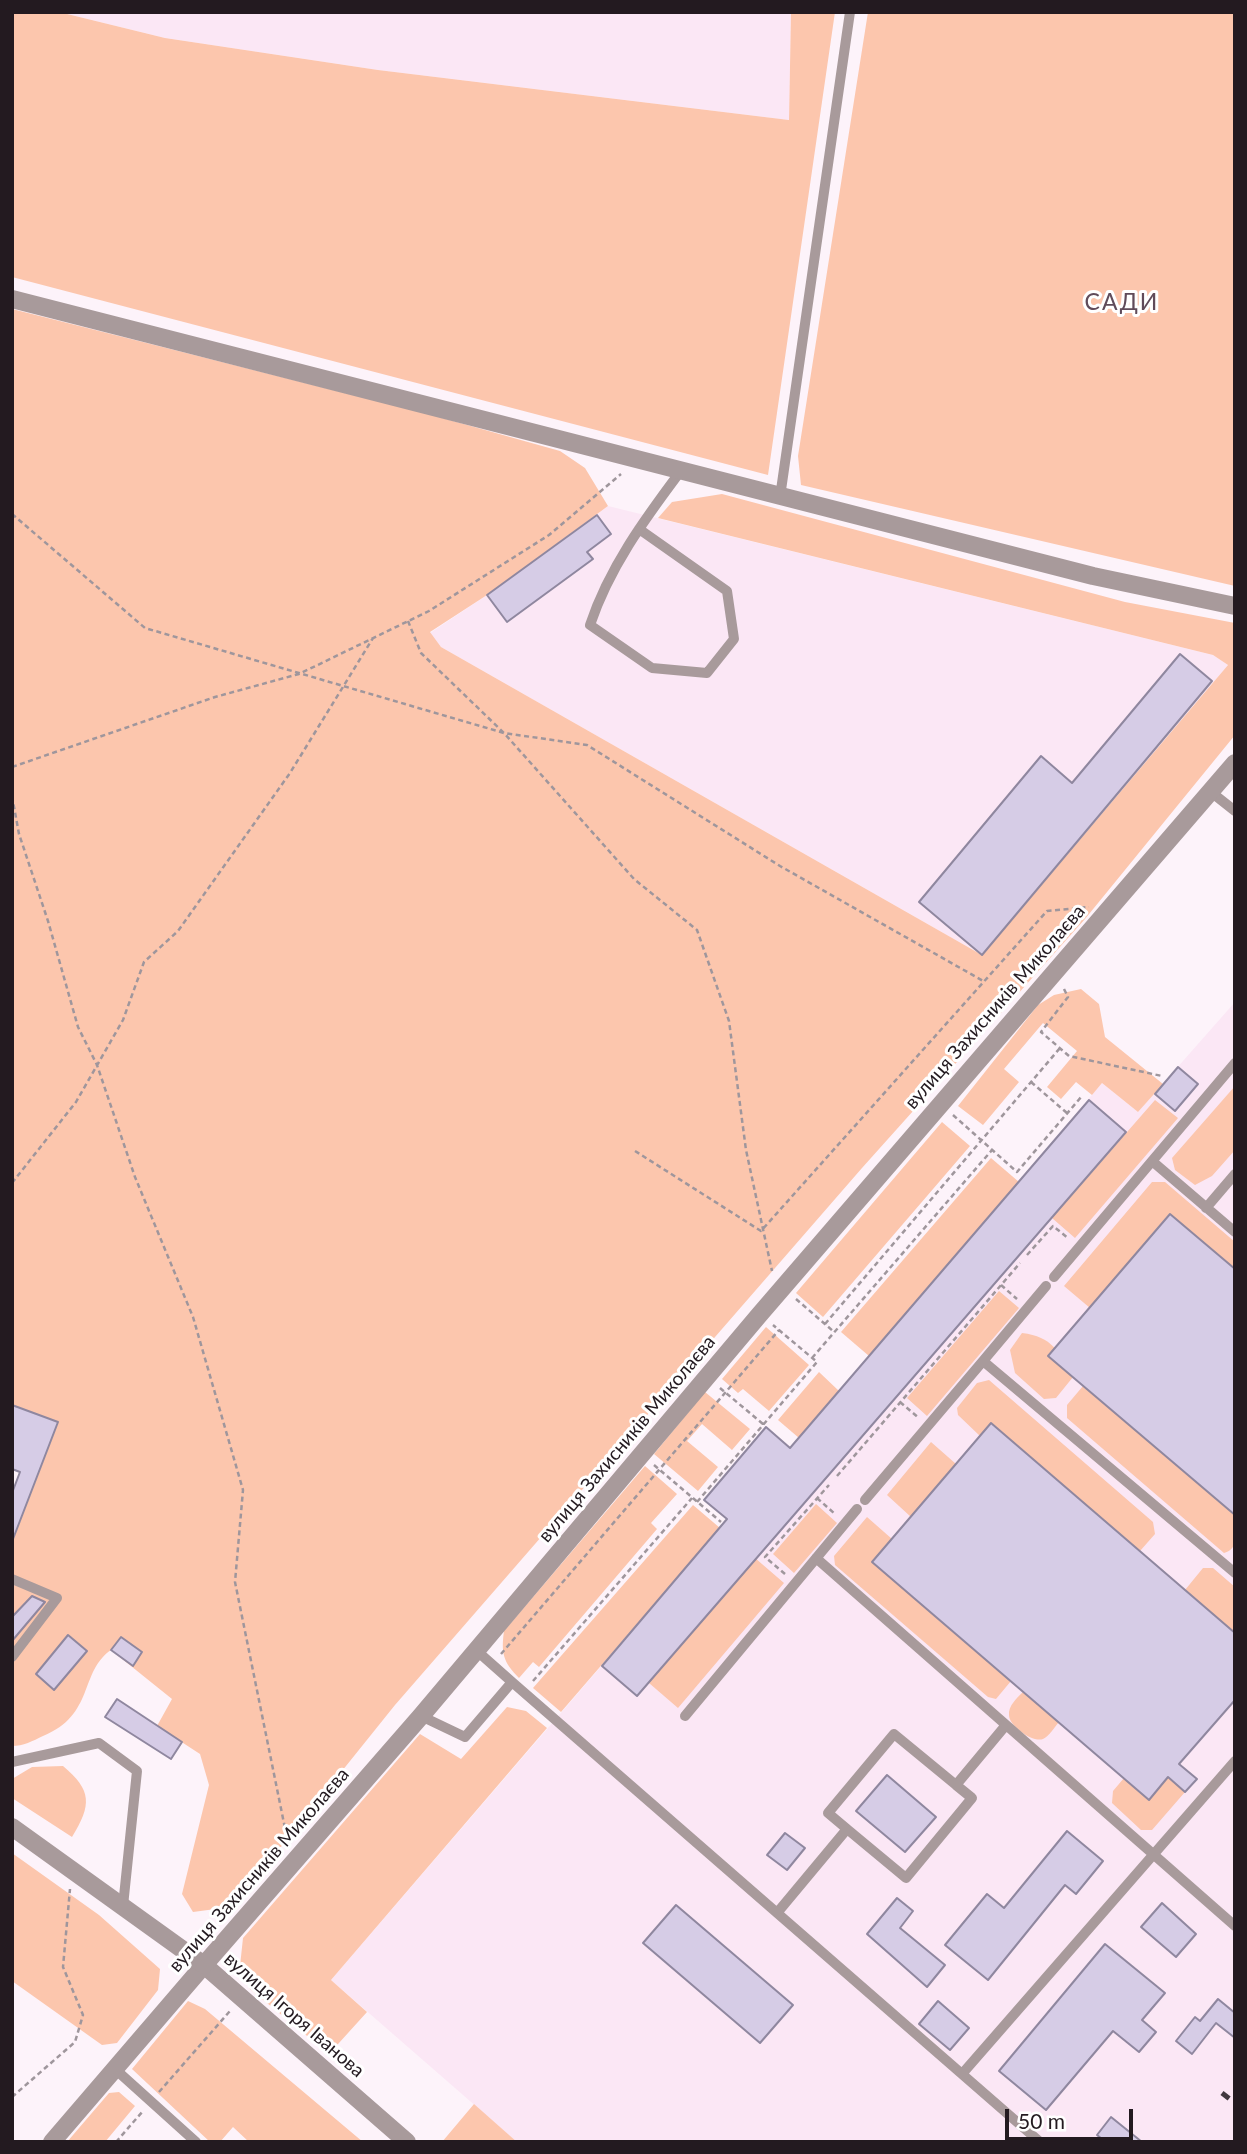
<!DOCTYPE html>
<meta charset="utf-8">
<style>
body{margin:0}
#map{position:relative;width:1247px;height:2154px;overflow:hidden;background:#fdf3fa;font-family:Lato,sans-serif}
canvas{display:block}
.frame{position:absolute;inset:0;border:14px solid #231a20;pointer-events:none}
.scale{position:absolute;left:1005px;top:2109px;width:128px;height:32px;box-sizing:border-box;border:4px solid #231a20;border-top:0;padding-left:9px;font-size:21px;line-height:24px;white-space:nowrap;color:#231a20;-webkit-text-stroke:5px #fff;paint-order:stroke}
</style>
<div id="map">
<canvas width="1247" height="2154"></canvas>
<div class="frame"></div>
<div class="scale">50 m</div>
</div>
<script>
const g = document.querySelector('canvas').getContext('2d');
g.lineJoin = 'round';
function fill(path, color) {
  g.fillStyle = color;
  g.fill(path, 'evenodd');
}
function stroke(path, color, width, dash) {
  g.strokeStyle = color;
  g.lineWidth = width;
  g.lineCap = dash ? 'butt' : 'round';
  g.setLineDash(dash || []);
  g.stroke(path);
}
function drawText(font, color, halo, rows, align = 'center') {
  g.font = font + ' Lato,sans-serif';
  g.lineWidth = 6;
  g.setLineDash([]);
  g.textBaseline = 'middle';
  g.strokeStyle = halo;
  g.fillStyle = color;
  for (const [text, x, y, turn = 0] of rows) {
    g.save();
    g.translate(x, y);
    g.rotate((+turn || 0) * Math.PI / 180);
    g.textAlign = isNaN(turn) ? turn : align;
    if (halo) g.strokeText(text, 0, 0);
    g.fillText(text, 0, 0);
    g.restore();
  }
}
fill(new Path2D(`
 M59 12H791L789 120 378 70 165 38Z
 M608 506 1213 655 1228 665 982 955 441 647 430 633 487 595Z
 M1235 1002V2142H517L331 1980 727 1520 704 1500 766 1427 791 1447 1102 1083 1138 1112Z`), '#fbe7f5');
fill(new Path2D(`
 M12 12H59L165 38 378 70 789 120 791 12H835L768 475 12 277Z
 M868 12H1235V586L801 485 798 456Z
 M12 309 428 414 560 451 585 468 608 506 487 595 430 632 441 647 982 955 1228 665 1213 655 658 518 672 502 722 494 1125 602 1235 623V735L1085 919 862 1168 395 1705 248 1888 223 1908 193 1912 182 1894 209 1785 200 1754 157 1726 172 1699 111 1650C79 1672 95 1715 43 1736 33 1741 23 1746 12 1746V1543L58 1423 12 1405Z
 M1081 989 1099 1004 1105 1037 1163 1084 1138 1112 1102 1083 1092 1095 1076 1082 1061 1099 1047 1087 1077 1051 1043 1023 1004 1069 1019 1082 983 1125 958 1106 1038 1005 1054 995Z
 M1235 1086V1150L1212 1176 1195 1185 1175 1170 1172 1158Z
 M1155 1100 1178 1118 1075 1238 1052 1218Z
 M942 1122 970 1146 823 1317 796 1293Z
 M991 1158 1019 1182 869 1356 841 1332Z
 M1152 1182H1165L1235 1242V1269L1169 1214 1090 1308 1064 1286Z
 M999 1291 1019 1308 927 1416 907 1398Z
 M766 1327 809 1365 769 1411 743 1389 738 1393 722 1379Z
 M1022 1333C1053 1337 1058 1351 1073 1377L1056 1398 1044 1399 1015 1373 1010 1350Z
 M819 1372 839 1391 799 1438 778 1420Z
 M989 1380 1153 1522 1155 1534 1140 1551 991 1424 980 1436 958 1415 957 1408 977 1383Z
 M1083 1386 1235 1515C1235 1528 1241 1549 1224 1553L1067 1418V1405Z
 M705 1392 750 1429 732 1450 702 1424 687 1441 718 1467 698 1491 654 1454Z
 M931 1442 956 1464 911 1517 887 1495Z
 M645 1466 677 1494 651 1523 657 1529 539 1667 533 1662 519 1678C503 1662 501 1653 504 1631Z
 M816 1504 837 1523 794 1573 773 1554Z
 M693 1505 720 1528 561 1712 533 1688Z
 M867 1517 892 1539 872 1562 1011 1681 996 1699 988 1697 835 1565 834 1556Z
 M755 1558 784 1583 678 1708 649 1683Z
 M1203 1568H1213L1235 1587V1633L1185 1590Z
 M1023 1692 1059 1722C1054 1728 1049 1736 1043 1739 1033 1743 1009 1726 1009 1715 1008 1706 1017 1698 1023 1692Z
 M507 1707 526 1711 547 1728 331 1980 367 2012 329 2054 250 1989 240 1966 243 1938 420 1734 461 1759Z
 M63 1766C92 1790 92 1805 72 1837L12 1798V1779L32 1767Z
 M1168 1777 1185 1792 1152 1830H1141L1112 1803 1113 1791 1124 1778 1148 1799Z
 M12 1853 99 1915 160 1969 158 1990 117 2043 102 2045 12 1981Z
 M188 2001 205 2009 363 2142H249L233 2127 220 2142H210L132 2069Z
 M119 2092 135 2106 105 2142H67L109 2093Z
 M474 2104 517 2142H442Z`), '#fcc6ad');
const building = new Path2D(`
 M597 515 611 534 587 552 593 559 507 622 487 595Z
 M1180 654 1212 681 982 955 919 902 1041 756 1072 783Z
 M1178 1067 1198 1084 1175 1111 1155 1094Z
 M1089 1100 1126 1132 637 1696 602 1666 727 1519 704 1500 766 1427 790 1448Z
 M1170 1214 1235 1269V1515L1048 1356Z
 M12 1405 58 1422 13 1539 12 1493 20 1472 12 1469Z
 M991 1423 1235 1633V1700L1179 1764 1197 1779 1185 1792 1168 1777 1149 1800 872 1562Z
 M32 1596 45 1602 12 1641V1617Z
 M68 1635 87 1651 54 1690 36 1674Z
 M121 1637 142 1652 133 1666 111 1650Z
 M117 1699 182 1742 171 1759 105 1717Z
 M887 1775 936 1817 905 1852 856 1811Z
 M1067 1831 1103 1861 1076 1894 1065 1885 988 1980 945 1945 987 1894 1004 1908Z
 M785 1833 805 1848 787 1870 767 1855Z
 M897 1898 913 1911 900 1928 945 1965 927 1987 867 1934Z
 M1162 1903 1196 1934 1176 1957 1141 1927Z
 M676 1905 793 2005 760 2043 643 1943Z
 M1105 1944 1165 1993 1142 2020 1156 2032 1139 2052 1113 2031 1046 2110 999 2071Z
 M1218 1999 1235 2013V2038L1216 2023 1192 2054 1176 2041 1195 2017 1200 2021Z
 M938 2001 969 2028 950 2050 919 2024Z
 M1111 2117 1142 2142H1106L1097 2135Z`);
fill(building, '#d6cce6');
stroke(building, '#8f879f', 2);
stroke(new Path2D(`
 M12 514 145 628 504 733 587 745 780 866 985 982
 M408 621 421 653 504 733 634 879 697 930 729 1021 746 1150 772 1271
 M12 767 215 697 299 674 429 611 549 535 621 474
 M12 796 19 834 48 921 78 1027 97 1065 135 1177 193 1317 243 1490 235 1582 288 1843
 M1064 989 1068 997 1041 1032 1069 1056 1162 1076
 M1031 1082 1067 1113
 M953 1115 1017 1172 1082 1096
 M635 1151 761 1231 1047 911 1089 907
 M12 1183 76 1102 123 1020 144 962 178 931 290 773 373 638
 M1027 1255 1053 1226 1068 1238
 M1001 1285 1017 1299
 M796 1299 833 1331
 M825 1324 1060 1048
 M812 1358 992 1150
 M720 1388 763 1424
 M900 1402 919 1418
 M654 1465 721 1522
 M837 1476 1020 1263
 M817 1498 835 1514
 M697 1502 817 1362 773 1325
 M785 1574 765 1557 829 1485
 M501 1654 779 1330
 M533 1681 692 1498
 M159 2092 230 2011
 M12 2097 75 2042 83 2015 63 1967 70 1889
 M116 2142 143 2111`), '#9f969c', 2.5, [5, 3.5]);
stroke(new Path2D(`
 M780 497 850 12
 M639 529 727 591 734 639 707 673 652 668 590 625C609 568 644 520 680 472
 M1211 792 1235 811
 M1152 1161 1235 1232
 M1206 1208 1235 1174
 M1054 1277 1235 1063
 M983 1361 1046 1286
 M865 1500 983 1361 1235 1573
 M816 1558 1235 1926
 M12 1579 57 1598 12 1657
 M512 1682 1040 2142
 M421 1716 465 1737 512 1682 477 1651
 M685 1716 857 1509
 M12 1762 99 1743 137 1771 123 1906
 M847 1829 906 1878 972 1798 956 1785
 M777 1913 847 1829 828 1813 894 1734 956 1785 1006 1725
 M115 2069 196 2142
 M962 2074 1235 1761`), '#a89a9b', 10);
stroke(new Path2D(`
 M12 299 1093 576 1235 606
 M52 2142 204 1965 407 2142`), '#a89a9b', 18);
stroke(new Path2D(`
 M12 1827 204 1965 421 1716 760 1314 1235 763`), '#a89a9b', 18);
stroke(new Path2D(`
 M1222 2093 1235 2103`), '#41383e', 5, [9, 9]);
drawText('19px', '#231a20', '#fff', [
 ["вулиця Захисників Миколаєва",995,1007,-49],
 ["вулиця Захисників Миколаєва",627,1439,-50],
 ["вулиця Захисників Миколаєва",259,1870,-49],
 ["вулиця Ігоря Іванова",294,2015,41]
]);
g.letterSpacing = '2px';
drawText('23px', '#604b5a', '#fff', [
 ["САДИ",1122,303]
]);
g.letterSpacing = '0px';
</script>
